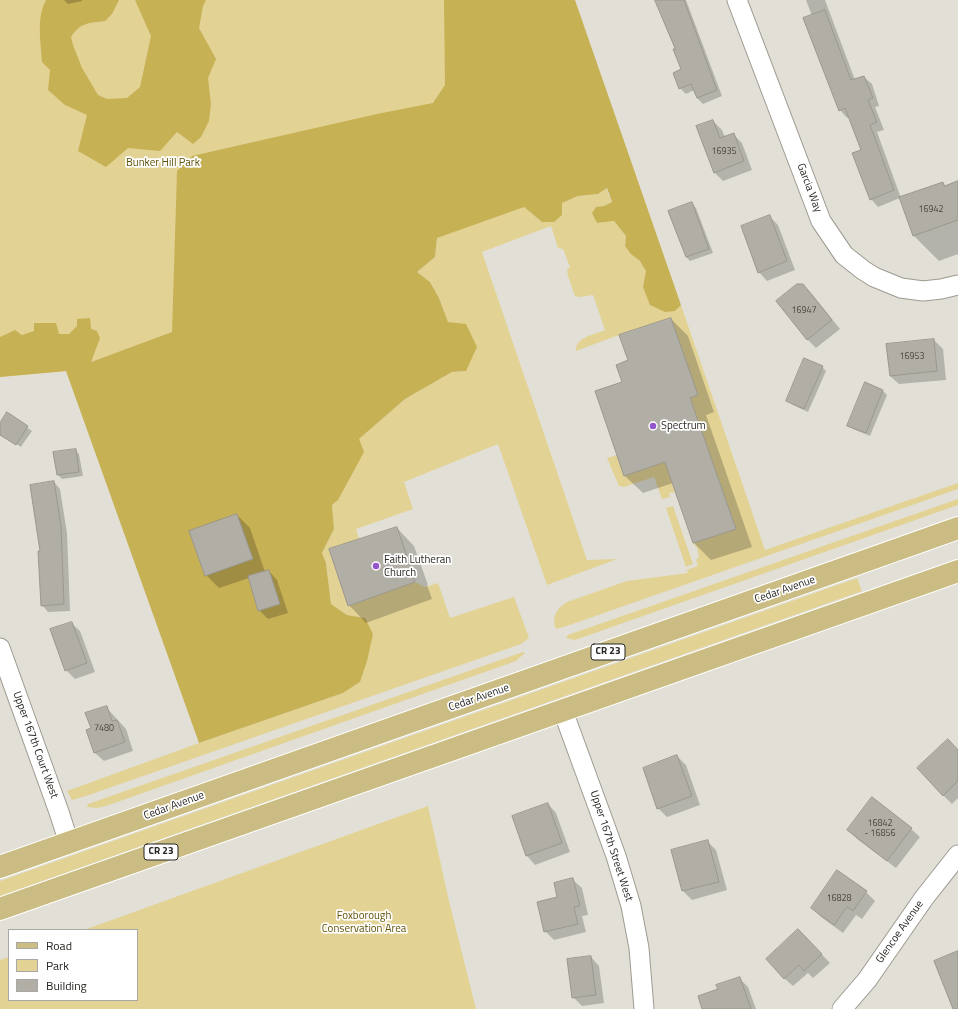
<!DOCTYPE html>
<style>
body{margin:0}
#map{position:relative;width:958px;height:1009px;overflow:hidden;background:#e2e0d6;font-family:"Titillium Web",sans-serif}
canvas{display:block}
.legend{position:absolute;left:8px;top:929px;width:130px;height:72px;box-sizing:border-box;background:#fff;border:1px solid #a9a8a7;margin:0;padding:5px 7px;list-style:none;font-size:12px;color:#272622}
.legend li{display:flex;align-items:center;gap:8px;height:20px}
.legend b{width:20px;border:1px solid #a9a8a7}
</style>
<div id="map">
<canvas width="958" height="1009"></canvas>
<ul class="legend">
<li><b style="height:5px;background:#cabc82"></b>Road</li>
<li><b style="height:11px;background:#e2d294"></b>Park</li>
<li><b style="height:11px;background:#b1aea5"></b>Building</li>
</ul>
</div>
<script>
const g = document.querySelector('canvas').getContext('2d');
g.lineJoin = 'round';
function fill(path, color) {
  g.fillStyle = color;
  g.fill(path, 'evenodd');
}
function stroke(path, color, width, dash) {
  g.strokeStyle = color;
  g.lineWidth = width;
  g.lineCap = dash ? 'butt' : 'round';
  g.setLineDash(dash || []);
  g.stroke(path);
}
function drawText(font, color, halo, rows, align = 'center') {
  g.font = font + ' "Titillium Web",sans-serif';
  g.lineWidth = 3.5;
  g.setLineDash([]);
  g.textBaseline = 'middle';
  g.strokeStyle = halo;
  g.fillStyle = color;
  for (const [text, x, y, turn = 0] of rows) {
    g.save();
    g.translate(x, y);
    g.rotate((+turn || 0) * Math.PI / 180);
    g.textAlign = isNaN(turn) ? turn : align;
    if (halo) g.strokeText(text, 0, 0);
    g.fillText(text, 0, 0);
    g.restore();
  }
}
fill(new Path2D(`
 M0 0H575L524 207 542 222 562 203 578 196 598 194 607 188 608 194 612 202 604 206 596 208 597 223 614 221 626 236 625 246C630 253 644 262 646 271 647 275 644 283 643 287L675 311 681 305 765 550 958 483V489L564 627 556 629C551 617 557 608 567 602L627 581 688 573 687 570 698 566 696 560 699 557 697 548 693 543 736 529 690 398 671 318 619 335 576 351C575 337 594 335 605 330L593 295 579 297 575 296 568 276 567 270 570 267 563 249 558 248 551 226 482 252 587 560 617 559 547 585 498 444 404 482 413 509 356 529 359 539 329 549 348 606 415 582 425 587 438 583 450 618 514 597 529 638 521 644 86 796 72 800 67 791 199 743 343 693 360 682 365 618 347 615 331 604 326 563 322 553 334 529 332 505 338 500 359 439 405 399 452 372 466 371 439 298 430 282 417 272 435 257 437 238 66 371 0 377Z
 M617 455 624 476 665 462 675 492 669 493 670 497 662 499 654 477 624 487 619 486 607 458Z
 M958 499V505L575 640 566 638 568 635Z
 M673 506 693 564 686 567 666 508Z
 M857 578 862 591 0 896V881Z
 M523 652 525 653 516 661 106 806 97 808 87 807 88 804Z
 M428 806 449 901 476 1009H0V960L9 957V1000H137V930H84Z`), '#e2d294');
fill(new Path2D(`
 M46 0H119L112 14 105 21C89 23 81 22 71 37L73 45 82 68 98 95 107 99 127 98 140 87 151 36 135 0H206L203 6 199 28 216 59 208 78 211 104 209 121 201 137 193 144 177 132 160 151 128 148 106 167 78 151 87 115 65 105 48 90 50 70 42 62C41 42 36 18 46 0Z
 M444 0H575L681 305 675 311 665 312 650 305 643 287 646 271 640 261 631 254 625 246 626 236 614 221 597 223 592 213 596 207 604 206 612 202 607 188 598 194 578 196 562 203V215L554 222H542L524 207 437 238 435 257 417 272 430 282 439 298 448 322 466 324 477 347 466 371 452 372 405 399 359 439 364 452 338 500 332 505 334 529 322 553 326 563 331 604 347 615 365 618 373 634 367 661 360 682 343 693 199 743 66 371 0 377V337L15 330 22 335 34 331V323H56L59 334H69L77 326V319L90 318 91 329 97 331 100 338 91 362 172 332 177 171 192 156 377 114 433 103 445 85Z`), '#c7b155');
fill(new Path2D(`
 M64 0H82V1L68 4Z
 M656 0H686L722 96 703 104 697 98 694 90 686 94 680 88 682 70 676 49Z
 M806 0H825L855 80 864 77 872 84 879 106 875 107 884 130 877 132 901 198 943 183 946 186 958 182V254L939 261 914 236 900 198 878 207 871 199 862 150 850 117 847 118 840 110 812 16Z
 M713 121 722 130 725 137 733 134 742 143 752 170 723 181 714 172Z
 M692 203 696 208 713 253 690 261 686 257Z
 M769 216 778 225 795 270 767 281 759 272Z
 M803 285 812 294 840 329 816 348 808 340 777 302Z
 M671 319 688 336 714 412 706 415 752 547 711 560 694 543 673 483 643 493 625 476 596 392 623 383Z
 M934 340 943 349 946 380 899 384 890 376Z
 M822 367 826 371 808 412 791 404 787 400Z
 M883 391 887 395 870 436 853 429 849 425Z
 M7 414 32 431 20 448 21 447 0 433V425Z
 M75 450 79 454 83 476 62 479 58 475 54 453Z
 M54 482 60 489 67 533 70 611 48 612 42 605 41 552Z
 M237 515 250 528 265 572 269 571 277 580 288 613 268 619 259 610 249 578 219 588 206 575Z
 M397 528 414 546 428 585H427L432 599 366 623 349 605Z
 M71 623 80 631 95 672 75 679 66 670Z
 M106 707 126 729 133 751 104 761 95 753Z
 M958 751V798L952 804 943 795Z
 M677 756 686 765 700 805 667 817 658 808Z
 M548 804 556 813 570 852 535 865 527 856 513 816Z
 M911 829 920 837 896 868 857 839 849 830Z
 M707 841 716 850 727 890 692 900 683 891 672 851Z
 M573 880 582 888 588 915 582 916 586 932 554 940 545 931 558 898Z
 M866 892 875 901 862 919 856 915 843 933 821 917 812 908Z
 M807 939 830 963 813 978 808 973 793 986 784 978Z
 M591 957 599 966 604 1003 582 1006 573 997Z
 M739 978 748 987 756 1009H703L719 989Z`), '#0003');
const building = new Path2D(`
 M655 0H684L717 90 697 98 691 84 679 89 673 73 681 69 673 49H675Z
 M825 10 851 80 864 76 873 98 868 100 877 122 870 125 894 190 870 200 852 153 861 150 845 108 839 111 803 18Z
 M713 120 720 138 734 133 744 161 714 173 696 126Z
 M958 181V220L913 236 899 197 943 182 944 186Z
 M692 202 709 249 686 257 668 211Z
 M770 215 787 261 758 273 741 226Z
 M797 284H803L832 320 807 340 776 301Z
 M671 318 698 395 690 398 736 529 693 543 665 462 624 476 595 391 622 382 616 365 628 360 619 335Z
 M934 339 937 371 890 376 886 344Z
 M804 358 823 366 804 409 786 401Z
 M865 382 883 390 866 433 847 426Z
 M7 412 28 426 16 445 0 435V423Z
 M76 449 79 472 57 475 53 452Z
 M54 481 61 526 64 604 41 606 38 551H40L30 485Z
 M237 514 253 559 205 576 189 531Z
 M397 527 411 568H410L415 582 348 606 329 549Z
 M269 570 280 604 258 611 248 576Z
 M72 622 87 663 65 671 50 629Z
 M107 706 112 721 117 720 125 742 94 753 86 730 91 728 85 713Z
 M948 739 958 750V781L943 796 917 768Z
 M677 755 692 796 657 809 643 768Z
 M872 797 912 828 887 861 847 830Z
 M548 803 562 843 526 856 512 816Z
 M708 840 719 882 682 891 671 850Z
 M837 870 867 891 853 911 847 907 834 925 811 908Z
 M573 878 580 906 574 907 578 924 544 932 537 902 557 897 554 883Z
 M798 929 822 954 804 971 799 965 784 979 766 959Z
 M958 951V1009H953L934 961Z
 M591 956 596 995 572 998 567 959Z
 M740 977 751 1009H702L698 996 718 989 716 985Z`);
fill(building, '#b1aea5');
stroke(building, '#9a978e', 1);
const minor = new Path2D(`
 M737 0 821 221 844 255 863 270 874 277 901 288 923 291 941 289 958 285
 M0 648 59 812 69 843
 M563 711 616 856 631 906 639 948 644 1009
 M842 1009 867 980 924 898 958 855`);
const major = new Path2D(`
 M0 867 958 528
 M0 909 958 571`);
stroke(minor, '#9d9a91', 21);
stroke(major, '#fff', 24);
stroke(minor, '#fff', 19);
stroke(major, '#cabc82', 22);
for (const [x, y, r, color] of [
 [653,426,4,"#9355cb"],
 [376,566,4,"#9355cb"]
]) {
  const dot = new Path2D();
  dot.arc(x, y, r, 0, 2 * Math.PI);
  g.fillStyle = color;
  g.fill(dot);
  stroke(dot, '#fff', 1.5);
}
drawText('9px', '#4a4843', null, [
 ["16935",724,152],
 ["16942",931,210],
 ["16947",804,311],
 ["16953",912,357],
 ["7480",104,729],
 ["16842",880,824],
 ["- 16856",880,834],
 ["16828",839,899]
]);
for (const [x, y, w] of [
 [608,652,34],
 [161,852,34]
]) {
  const box = new Path2D();
  box.roundRect(x - w / 2, y - 8, w, 16, 3);
  g.fillStyle = '#fff';
  g.fill(box);
  stroke(box, '#272622', 1);
}
drawText('bold 10px', '#272622', null, [
 ["CR 23",608,652],
 ["CR 23",161,852]
]);
drawText('11px', '#605107', '#fff', [
 ["Bunker Hill Park",163,163],
 ["Foxborough",364,916],
 ["Conservation Area",364,929]
]);
drawText('11px', '#272622', '#fff', [
 ["Garcia Way",809,188,69],
 ["Cedar Avenue",785,590,-19],
 ["Cedar Avenue",479,698,-19],
 ["Upper 167th Court West",35,745,70],
 ["Cedar Avenue",174,806,-20],
 ["Upper 167th Street West",611,846,72],
 ["Glencoe Avenue",900,932,-55]
]);
drawText('11px', '#272622', '#fff', [
 ["Spectrum",661,426],
 ["Faith Lutheran",384,560],
 ["Church",384,573]
], 'left');
</script>
